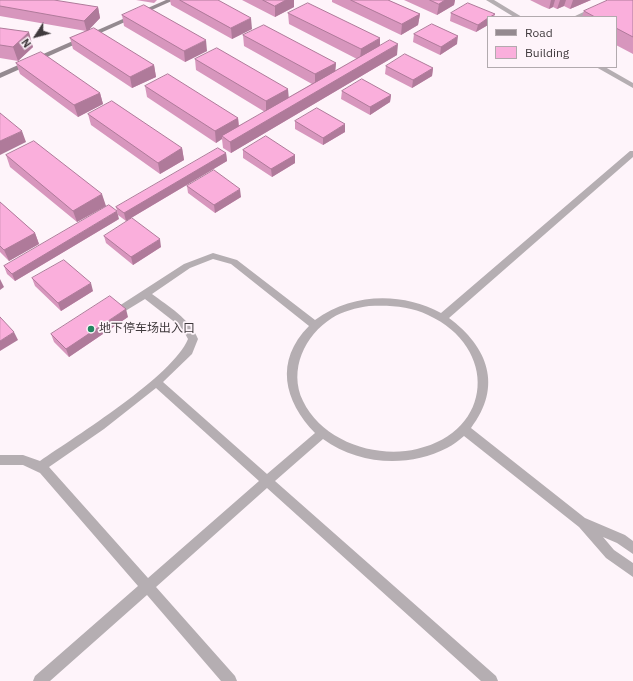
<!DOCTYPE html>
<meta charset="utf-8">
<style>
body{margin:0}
#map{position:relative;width:633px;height:681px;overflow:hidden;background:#fef4fa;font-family:"IBM Plex Sans",sans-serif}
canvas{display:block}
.legend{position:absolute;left:487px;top:16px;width:130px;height:52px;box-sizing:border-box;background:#fef4fa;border:1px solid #b2aaae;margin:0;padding:5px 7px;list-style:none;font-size:12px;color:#403a3d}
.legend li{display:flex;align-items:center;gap:8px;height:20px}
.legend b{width:20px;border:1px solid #b2aaae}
.north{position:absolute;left:16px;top:16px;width:40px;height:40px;-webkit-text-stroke:3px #fef4fa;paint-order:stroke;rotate:234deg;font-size:11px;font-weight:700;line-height:16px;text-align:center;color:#403a3d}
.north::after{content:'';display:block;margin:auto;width:14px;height:18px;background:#403a3d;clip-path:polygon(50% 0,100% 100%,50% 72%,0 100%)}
</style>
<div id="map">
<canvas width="633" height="681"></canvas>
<ul class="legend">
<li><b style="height:5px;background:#948a90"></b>Road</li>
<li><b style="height:11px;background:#faafdc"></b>Building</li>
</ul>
<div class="north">N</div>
</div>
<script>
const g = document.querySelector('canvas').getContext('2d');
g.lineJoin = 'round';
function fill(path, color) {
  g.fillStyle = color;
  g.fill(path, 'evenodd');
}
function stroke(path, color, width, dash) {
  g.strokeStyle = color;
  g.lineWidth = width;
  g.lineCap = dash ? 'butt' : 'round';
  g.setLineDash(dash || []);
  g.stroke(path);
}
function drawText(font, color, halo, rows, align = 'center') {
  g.font = font + ' "IBM Plex Sans","Noto Sans SC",sans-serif';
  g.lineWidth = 3.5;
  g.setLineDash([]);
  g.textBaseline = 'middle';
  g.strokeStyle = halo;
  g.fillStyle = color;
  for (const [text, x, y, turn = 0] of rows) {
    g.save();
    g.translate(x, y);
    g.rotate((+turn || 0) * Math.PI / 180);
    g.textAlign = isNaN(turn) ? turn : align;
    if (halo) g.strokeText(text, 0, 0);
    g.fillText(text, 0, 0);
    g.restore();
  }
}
fill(new Path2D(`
 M486 0H494L522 17H514Z
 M609 0H617L581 17H573Z
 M596 67H605L633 83V88Z
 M630 151H633V157L449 318C488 347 503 386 471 428L585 518 625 535 633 541V554L617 543 603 537 614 550 633 563V577L606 558 579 527 464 436C459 440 453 445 447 448 408 468 359 465 323 439L275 481 496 676 498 681H481L267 488 156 587 235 676 237 681H221L147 595 50 681H33L35 676 138 586 40 473 23 465H0V455H23L40 461C76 436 173 376 188 339L183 330 177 324 145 299 122 313 119 312 117 309 119 306 184 264 213 253 237 260 315 320C353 293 401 292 441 313ZM213 259 231 264 309 326C274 361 284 401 315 433L267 474 163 382 192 354 198 339C190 319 168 306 152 294L190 268ZM369 306C389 305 410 306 428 315 498 347 494 431 417 449 376 459 322 441 303 401 288 370 305 335 332 318 343 311 356 308 369 306ZM156 388 259 481 148 578 49 467 104 429Z`), '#b5aeb2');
fill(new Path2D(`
 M166 0H174L0 78V73Z`), '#948a90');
fill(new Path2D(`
 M0 0 98 7 100 18 88 30 154 65 156 77 132 88 73 49 70 38 86 31 0 16Z
 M136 0H157L154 3Z
 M170 0H218L252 29 232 39 171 5Z
 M242 0H294V7L275 17Z
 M332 0H388L420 14 418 25 401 35 332 2Z
 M404 0H455L454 5 437 15Z
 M530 0H591L570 9 564 6 557 9 553 7 549 9 542 6Z
 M633 0V54L616 45V17H582L584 11Z
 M288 13 380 46 397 55 231 153 223 148 222 139 216 143 147 97 145 86 238 118 239 126 265 112 196 70 195 59 288 89V98L312 84 244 46 243 35 336 63 335 71 357 59 289 24Z
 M451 13 495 14 494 17H488V25L476 32 450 21Z
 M122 15 207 51 185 62 124 26Z
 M0 28 33 47 18 61 0 58Z
 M414 34 457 44 440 55 413 42Z
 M16 63 100 93 103 104 78 117 20 74Z
 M386 66 433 68 432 76 412 88 385 74Z
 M342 91 391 95 390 102 370 115 341 99Z
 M88 114 182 148 184 160 160 174 91 125Z
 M295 121 345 132 323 145 295 129Z
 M243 150 295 155V163L272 177 243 158Z
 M226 153 227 161 126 221 118 215 116 207Z
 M6 155 106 206 77 222 10 167Z
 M187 186 241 197 215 213 188 193Z
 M0 202 35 233 39 244 9 261 0 252Z
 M119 219 15 281 7 274 4 266Z
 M104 236 161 247 133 265 106 243Z
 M32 278 93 291 61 311 35 286Z
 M128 317 69 357 54 342 51 334Z`), '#d796bd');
fill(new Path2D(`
 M286 0H294V7L275 17V6Z
 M445 0H455L454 5 437 15 439 4Z
 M551 0H555L553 7 549 9Z
 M560 0H566L564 6 557 9Z
 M573 0H591L570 9Z
 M98 7 100 18 87 32 84 21Z
 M420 14 418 25 401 35 402 24Z
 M251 18 252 29 232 39 231 28Z
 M488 18V25L476 32 478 25Z
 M29 32 33 47 18 61 13 47Z
 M458 36 457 44 440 55 441 47Z
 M380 38V49L360 60 361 49Z
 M206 40 207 51 185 62 184 51Z
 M398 44 397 55 231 153 230 142Z
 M336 63 335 74 315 86V74Z
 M154 65 156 77 132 88 130 77Z
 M433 68 432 76 412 88 413 80Z
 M288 89 289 100 266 113V101Z
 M100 93 103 104 78 117 74 105Z
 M391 95 390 102 370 115V107Z
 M238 118 239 130 222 136V139L216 143 215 131Z
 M345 124V132L323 145V138Z
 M22 131 26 142 0 155V141Z
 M182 148 184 160 160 174 158 163Z
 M226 153 227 161 126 221 124 213Z
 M295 155V163L272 177 271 169Z
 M240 189 241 197 215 213 214 205Z
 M102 194 106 206 77 222 73 211Z
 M117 211 119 219 15 281 12 274Z
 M35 233 39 244 9 261 4 250Z
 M160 239 161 247 133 265 131 257Z
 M0 279 4 287 0 290Z
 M91 283 93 291 61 311 58 303Z
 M126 309 128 317 69 357 66 349Z
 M14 332 18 340 0 351V341Z`), '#af7a9a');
const building = new Path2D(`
 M0 0H54L98 7 84 21 0 6Z
 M180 0H218L251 18 231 28Z
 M263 0H286L275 6Z
 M351 0H388L420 14 402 24Z
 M430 0H445L439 4Z
 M608 0H633V37L616 28V17H595L584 11Z
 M308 3 380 38 361 49 288 13Z
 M468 3 495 14 490 17H488V18L478 25 451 13Z
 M144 5 206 40 184 51 122 15Z
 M432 24 458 36 441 47 414 34Z
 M264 25 336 63 315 74 243 35Z
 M0 28 29 32 13 47 0 45Z
 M94 28 154 65 130 77 70 38Z
 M390 40 398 44 230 142 222 136Z
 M217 48 288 89 266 101 195 59Z
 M41 52 100 93 74 105 16 63Z
 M405 54 433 68 413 80 386 66Z
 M168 74 238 118 215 131 145 86Z
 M362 79 391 95 370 107 342 91Z
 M112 101 182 148 158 163 88 114Z
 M317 108 345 124 323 138 295 121Z
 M0 113 22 131 0 141Z
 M266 136 295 155 271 169 243 150Z
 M34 141 102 194 73 211 6 155Z
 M218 148 226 153 124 213 116 207Z
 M214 170 240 189 214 205 187 186Z
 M0 202 35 233 4 250 0 246Z
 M109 205 117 211 12 274 4 266Z
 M132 218 160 239 131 257 104 236Z
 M64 260 91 283 58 303 32 278Z
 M110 296 126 309 66 349 51 334Z
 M0 317 14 332 0 341Z`);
fill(building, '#faafdc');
stroke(building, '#af7a9a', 1);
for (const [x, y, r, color] of [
 [91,329,4,"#228660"]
]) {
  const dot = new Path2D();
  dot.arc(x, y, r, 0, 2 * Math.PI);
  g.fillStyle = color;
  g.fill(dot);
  stroke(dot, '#fef4fa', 1.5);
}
drawText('12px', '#403a3d', '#fef4fa', [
 ["地下停车场出入口",99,329]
], 'left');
</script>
